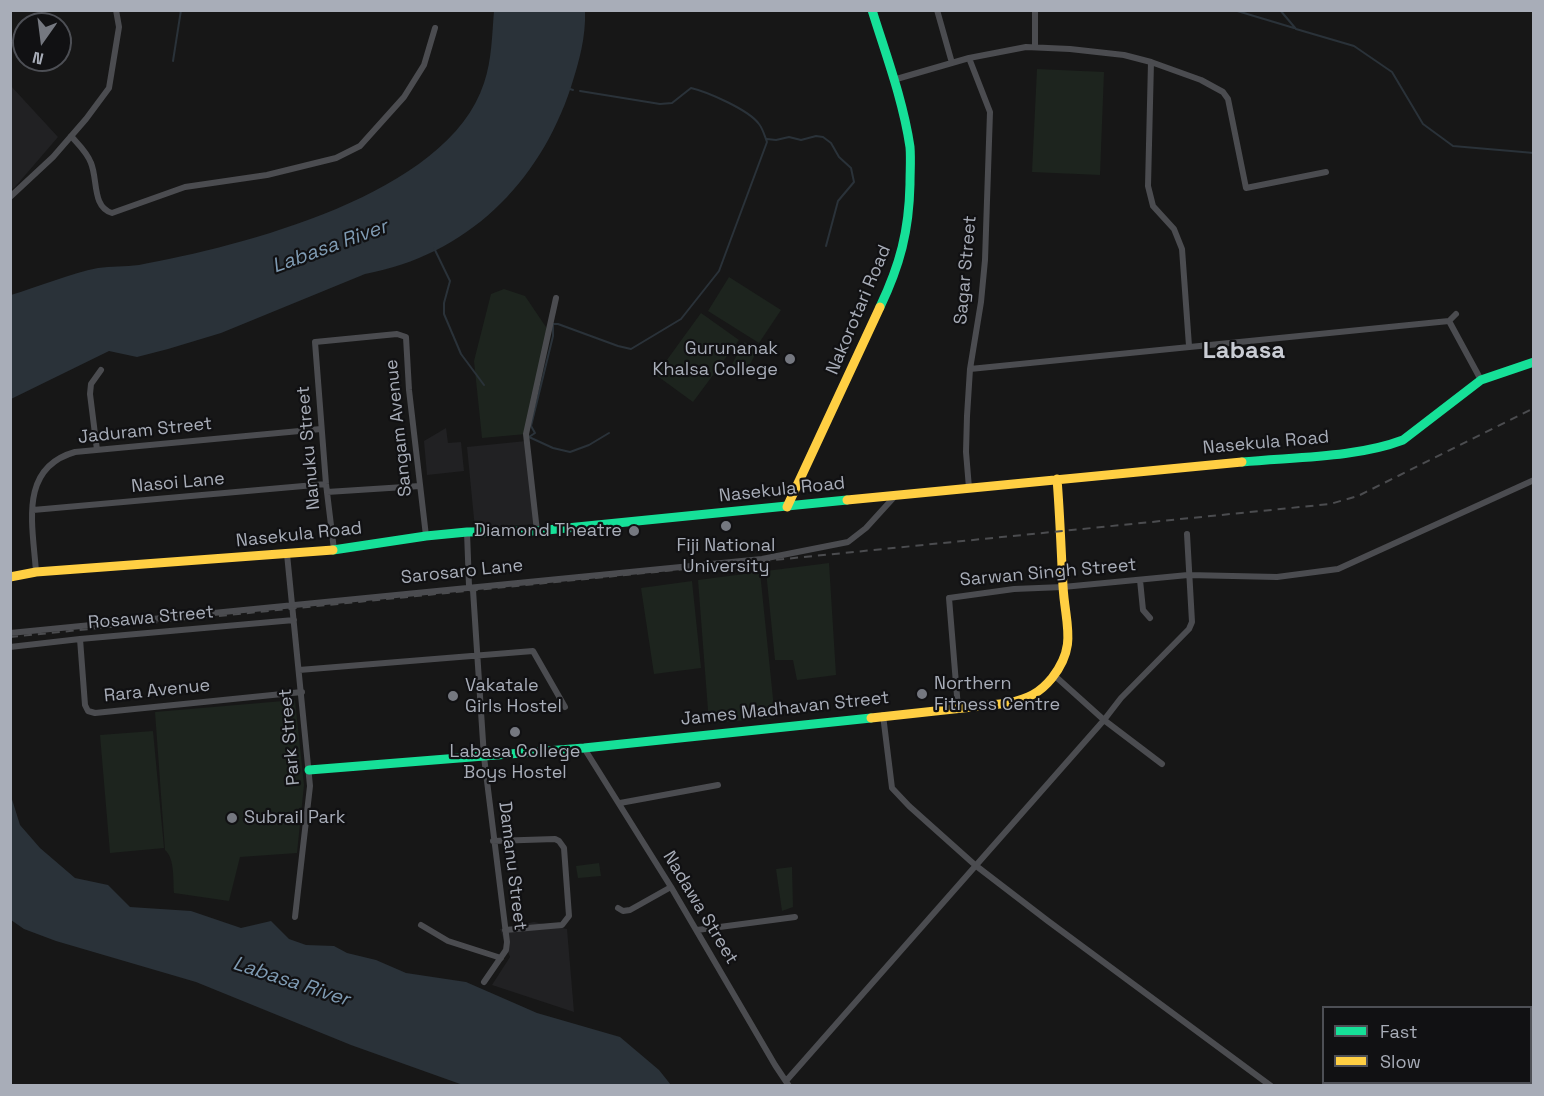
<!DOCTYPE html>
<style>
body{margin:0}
#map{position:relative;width:1544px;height:1096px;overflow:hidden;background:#171717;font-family:"Space Grotesk",sans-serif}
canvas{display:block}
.frame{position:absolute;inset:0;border:12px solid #a8adb8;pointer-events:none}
.legend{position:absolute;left:1322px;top:1006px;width:210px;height:78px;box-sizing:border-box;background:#111113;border:2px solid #4d4f55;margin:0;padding:8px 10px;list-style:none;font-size:18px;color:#a8adb8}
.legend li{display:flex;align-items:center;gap:12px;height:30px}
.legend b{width:30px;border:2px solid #4d4f55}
.north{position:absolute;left:12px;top:12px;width:60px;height:60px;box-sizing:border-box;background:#111113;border:2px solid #4d4f55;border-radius:50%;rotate:194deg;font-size:16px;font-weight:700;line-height:24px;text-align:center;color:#a8adb8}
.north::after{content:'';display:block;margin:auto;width:21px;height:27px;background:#757880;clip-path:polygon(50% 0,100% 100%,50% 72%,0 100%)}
</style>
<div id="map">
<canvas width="1544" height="1096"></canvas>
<div class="frame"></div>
<ul class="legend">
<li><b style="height:8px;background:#16e098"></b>Fast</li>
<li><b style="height:8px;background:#ffcf43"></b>Slow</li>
</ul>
<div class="north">N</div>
</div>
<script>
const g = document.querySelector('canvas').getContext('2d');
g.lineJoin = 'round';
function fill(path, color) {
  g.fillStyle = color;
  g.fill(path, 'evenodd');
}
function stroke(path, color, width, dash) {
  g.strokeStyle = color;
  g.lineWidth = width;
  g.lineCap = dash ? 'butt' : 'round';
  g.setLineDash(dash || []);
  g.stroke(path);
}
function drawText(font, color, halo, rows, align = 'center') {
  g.font = font + ' "Space Grotesk",sans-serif';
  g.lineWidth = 4.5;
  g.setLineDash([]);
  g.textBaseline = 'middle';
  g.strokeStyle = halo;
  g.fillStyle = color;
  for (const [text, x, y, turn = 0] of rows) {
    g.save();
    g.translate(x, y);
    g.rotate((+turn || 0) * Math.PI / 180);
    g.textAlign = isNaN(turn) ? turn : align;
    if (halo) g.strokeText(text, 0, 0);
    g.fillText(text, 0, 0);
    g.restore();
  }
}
fill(new Path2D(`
 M11 86 58 137 15 187 11 190Z
 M446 428 448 443 461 442 464 471 427 475 424 441Z
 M526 441 534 524 475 529 467 447Z
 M534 922 567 929 574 1012 492 985 510 957 500 929Z`), '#212123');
fill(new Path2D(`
 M1037 69 1104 72 1100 175 1032 172Z
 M729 277 781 310 759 343 708 311Z
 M504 289 525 296 550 333 526 434 482 438 474 361 491 294Z
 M701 313 739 340 693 402 656 375Z
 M744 342 758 349 745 374 731 366Z
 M829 563 836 675 797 680 793 660H775L766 571Z
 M760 572 775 718 709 723 698 580Z
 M692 581 701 668 654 674 641 588Z
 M295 700 304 785 297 853 240 857 229 901 174 893C173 881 175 858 165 850L155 712Z
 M153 731 164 848 110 853 100 735Z
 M599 863 601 876 578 878 576 866Z
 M792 867 793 907 782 911 776 869Z`), '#1d241e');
fill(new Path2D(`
 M494 11H585C586 37 579 62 571 87 539 184 467 255 365 274L221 333 168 349 137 357 109 351 11 399V295C38 287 71 273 98 268 111 266 125 267 139 265 241 246 448 195 484 83 492 60 492 34 494 11Z
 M11 796 20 825 40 848 75 878 108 885 130 907 191 911 241 928 271 921 289 939 306 945 334 946 347 953 376 960 406 973 466 982 537 1013 620 1037 659 1070 671 1085H463L351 1045 196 982 56 941 24 929 11 920Z`), '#2a3239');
stroke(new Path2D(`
 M1234 10 1294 28
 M1280 10 1296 29 1354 46 1392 72 1423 124 1453 146 1534 153
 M173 61 181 10
 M570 89 573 90
 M580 91 660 104 672 103 691 88C708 92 749 110 759 124 763 129 765 137 767 142L719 271 681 319 631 349 618 346 558 324H553V336L531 426 535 433 529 437 553 448 570 452 589 445 609 433
 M767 139 776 140 789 137 801 140 816 136 823 137 831 143 839 157 851 168 854 182 838 201 826 246
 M434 248 450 281 444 303V314L461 354 484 385`), '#2a3239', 2);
stroke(new Path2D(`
 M937 10 952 63
 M1035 47V10
 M969 58 990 112 985 260 981 302 970 369 967 416 966 452 969 488
 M1151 62 1148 186 1153 206 1174 229 1182 249 1189 346
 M893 80 969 58 1026 47 1070 49 1124 55 1151 62 1201 80 1223 92 1228 99 1246 188 1326 172
 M71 136C78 144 87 152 91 163 98 180 92 207 112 213L185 187 267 175 336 158 360 146 404 97 424 65 435 28
 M10 197 53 157 86 119 109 88 119 27 116 10
 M1449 321 1481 380
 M970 369 1449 321 1456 314
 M97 450 90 394 91 384 101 370
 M327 492 420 486
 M33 510 326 484
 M537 531 526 434 556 298
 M467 532 469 586 473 590 484 757 507 942 506 950 484 982
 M334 550 326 484 315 342 397 334 406 337 409 390 426 536
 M287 554 310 786 295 917
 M36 572C33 526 18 468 75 452L321 429
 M1140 580 1143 610 1150 618
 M10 633 762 559 848 542 866 528 896 495
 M80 639 85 705 88 711 95 713 302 692
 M10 647 80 639 294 620
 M299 670 533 651 565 707
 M1055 676 1104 720 1162 764
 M958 708 949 598 1014 589 1063 587 1188 575 1277 577 1338 569 1534 480
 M883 715 892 788 909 806 975 865 1048 921 1271 1086
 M584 748 671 887 775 1065 789 1086
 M620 803 718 785
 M493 841 555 839 559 841 564 848 569 916 562 925 505 930
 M618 908 623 911 630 910 671 887
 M421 925 448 941 501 958
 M697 930 795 917
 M786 1081 1104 720 1121 698 1189 629 1192 622 1187 534`), '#4b4c50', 6);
stroke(new Path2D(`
 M872 10C886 55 903 100 910 147 911 159 910 171 910 184 909 231 900 265 880 307
 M1242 462C1293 457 1356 458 1403 440L1481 380 1534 362
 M333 550 426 536 467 532 537 531 847 500
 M309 770 584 748 871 718`), '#16e098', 9);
stroke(new Path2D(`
 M847 500 1242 462
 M787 507 880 307
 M10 577 36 572 333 550
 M871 718 1009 703C1028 698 1039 694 1052 678 1078 645 1065 624 1063 586 1061 550 1060 515 1057 479`), '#ffcf43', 9);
stroke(new Path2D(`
 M10 637 1330 504 1358 496 1534 408`), '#4b4c4f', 2, [8, 6]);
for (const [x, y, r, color] of [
 [790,359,6,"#757880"],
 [726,526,6,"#757880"],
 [634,531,6,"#757880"],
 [922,694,6,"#757880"],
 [453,696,6,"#757880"],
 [515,732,6,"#757880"],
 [232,818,6,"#757880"]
]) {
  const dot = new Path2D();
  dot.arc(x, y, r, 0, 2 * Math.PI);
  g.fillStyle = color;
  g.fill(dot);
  stroke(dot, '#111113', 2);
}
drawText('18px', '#a8adb8', '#111113', [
 ["Sagar Street",966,270,-85],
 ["Nakorotari Road",859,310,-67],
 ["Sangam Avenue",399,428,-96],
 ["Jaduram Street",145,431,-6],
 ["Nasekula Road",1266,443,-5],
 ["Nanuku Street",309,448,-95],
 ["Nasoi Lane",178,483,-5],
 ["Nasekula Road",782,490,-6],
 ["Nasekula Road",299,535,-6],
 ["Sarosaro Lane",462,572,-6],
 ["Sarwan Singh Street",1048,573,-5],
 ["Rosawa Street",151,618,-5],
 ["Rara Avenue",157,691,-6],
 ["James Madhavan Street",785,709,-6],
 ["Park Street",290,737,-95],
 ["Damanu Street",512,866,83],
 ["Nadawa Street",700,908,59]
]);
drawText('18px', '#a8adb8', '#111113', [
 ["Gurunanak",778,349,"right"],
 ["Khalsa College",778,370,"right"],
 ["Diamond Theatre",622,531,"right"],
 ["Fiji National",726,546,"center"],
 ["University",726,567,"center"],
 ["Northern",934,684],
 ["Fitness Centre",934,705],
 ["Vakatale",465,686],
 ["Girls Hostel",465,707],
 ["Labasa College",515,752,"center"],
 ["Boys Hostel",515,773,"center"],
 ["Subrail Park",244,818]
], 'left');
drawText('italic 20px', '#7f9bb3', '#111113', [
 ["Labasa River",330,247,-20],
 ["Labasa River",291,982,18]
]);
drawText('bold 24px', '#c9ccd4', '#111113', [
 ["Labasa",1244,351]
]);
</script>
